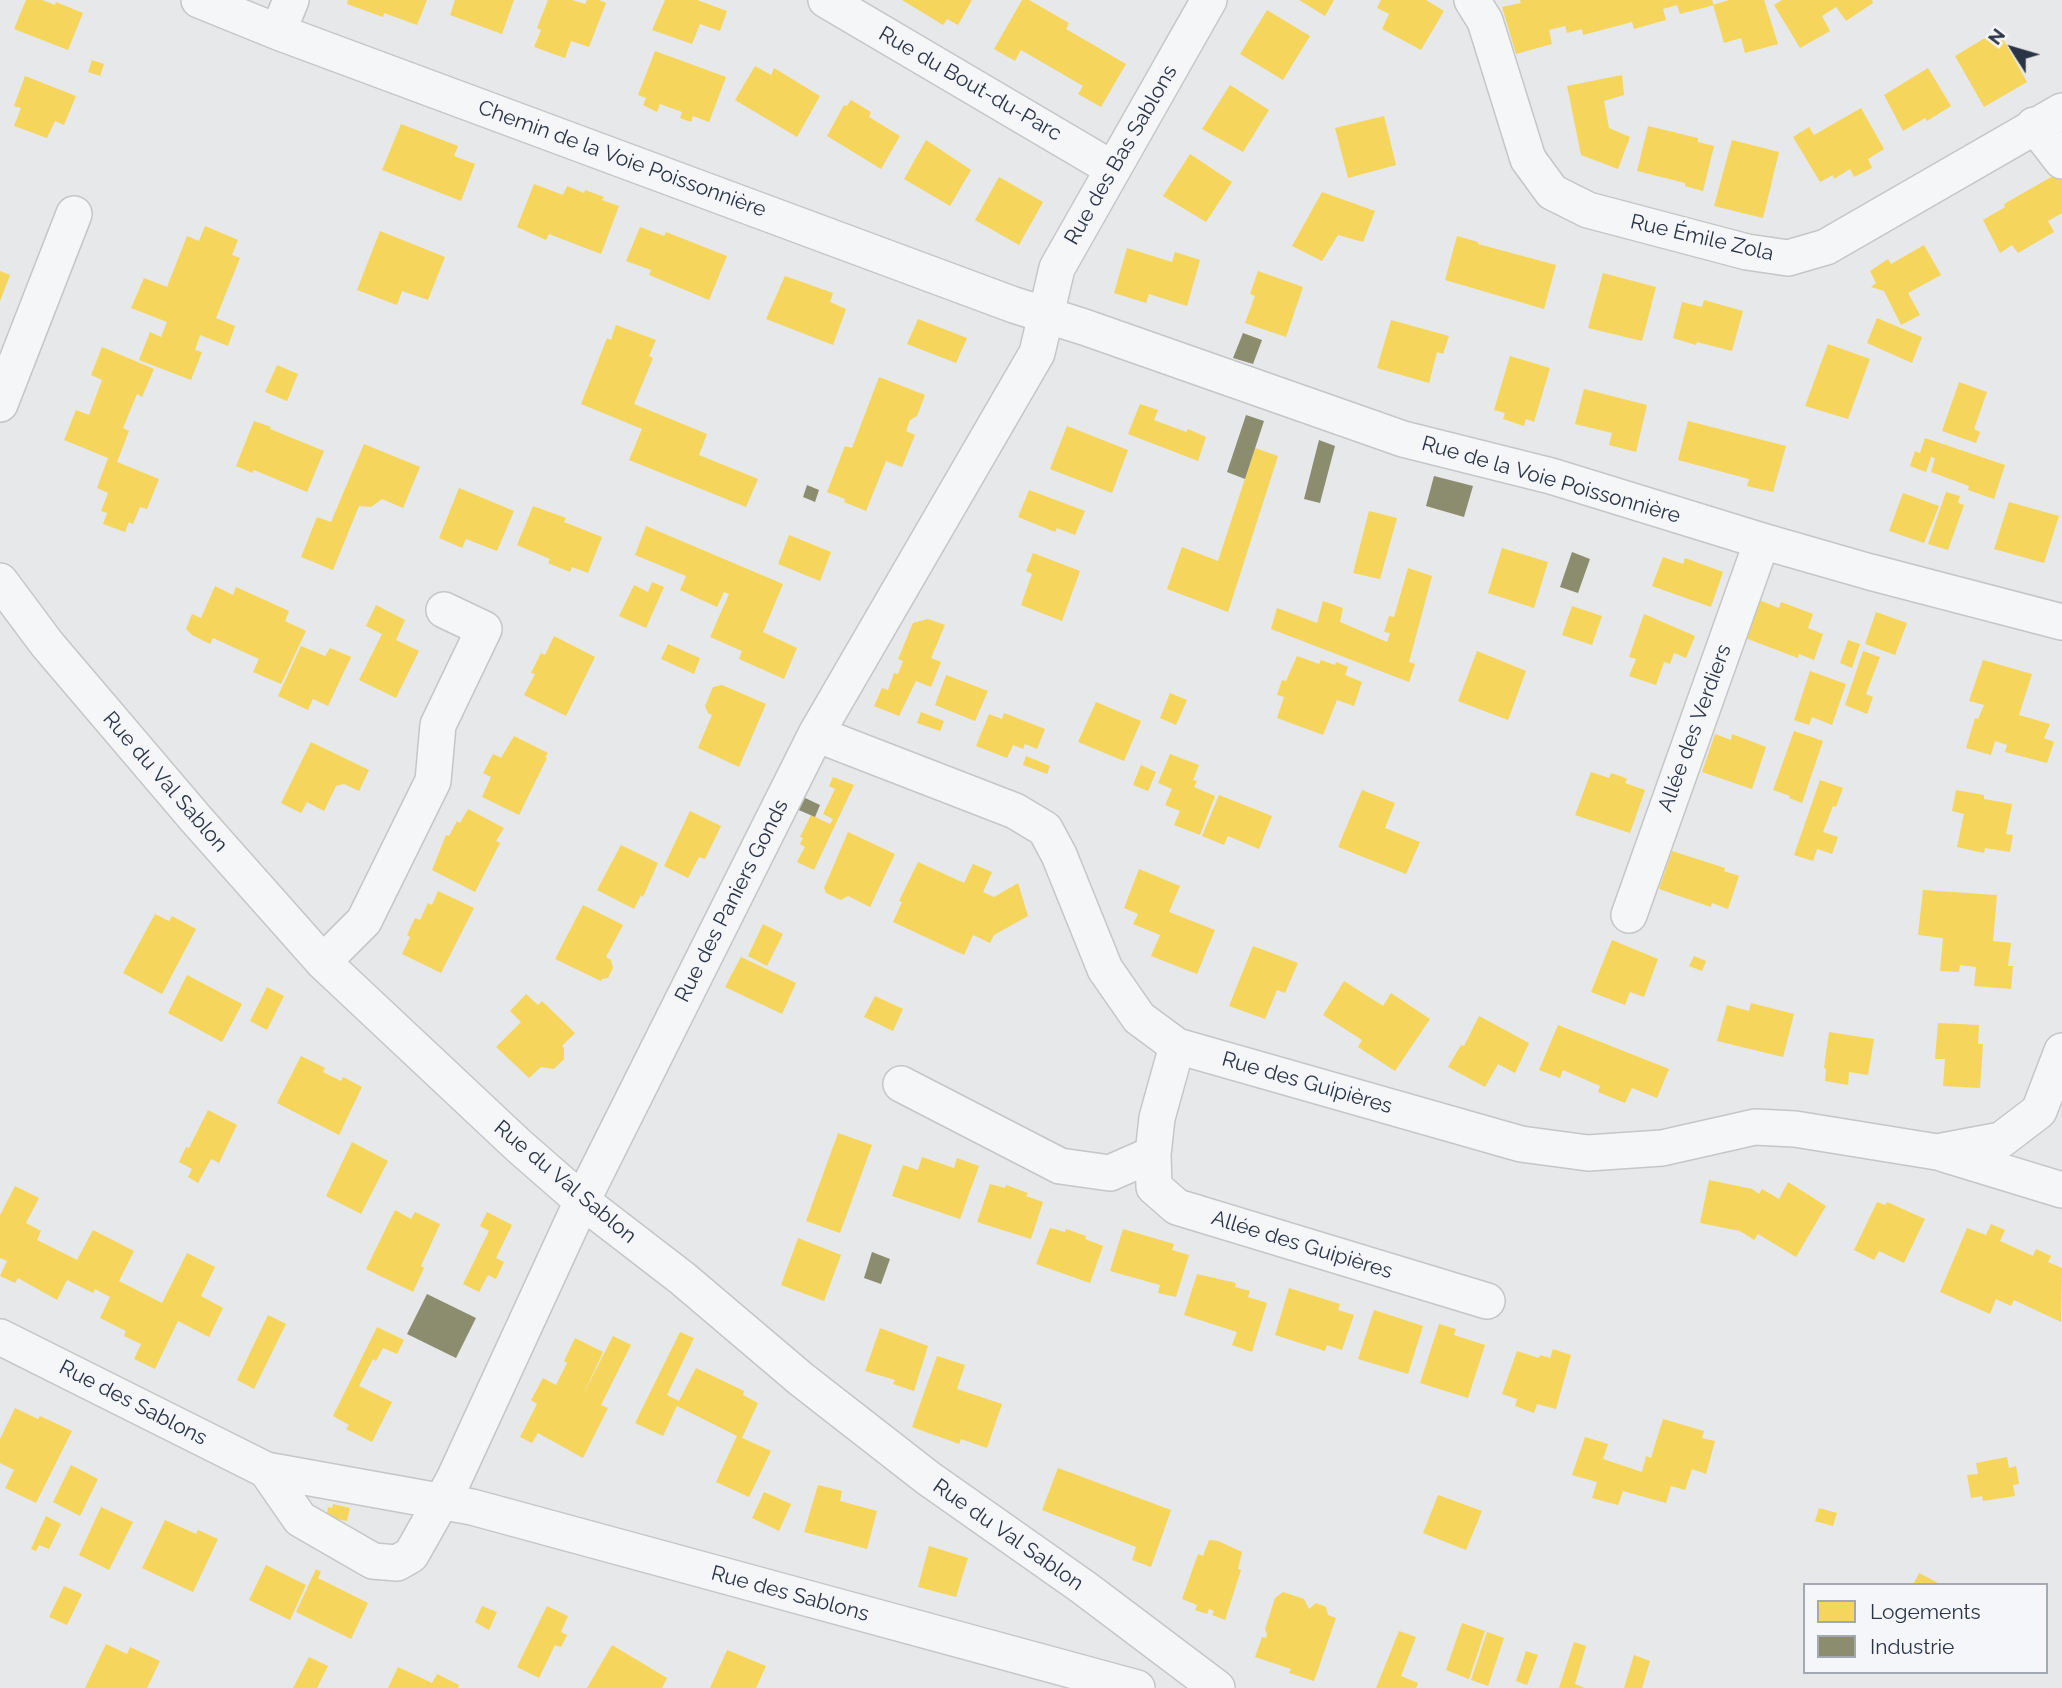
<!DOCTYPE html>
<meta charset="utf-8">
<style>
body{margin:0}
#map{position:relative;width:2062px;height:1688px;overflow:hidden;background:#e6e8ea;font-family:Raleway,sans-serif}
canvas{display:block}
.legend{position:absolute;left:1803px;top:1583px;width:245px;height:91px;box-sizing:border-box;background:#f4f6f9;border:2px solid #a4a8b1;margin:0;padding:9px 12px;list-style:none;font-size:21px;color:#2b3445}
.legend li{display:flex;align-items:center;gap:14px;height:35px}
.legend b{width:35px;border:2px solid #a4a8b1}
.north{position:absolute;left:1978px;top:14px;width:70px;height:70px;-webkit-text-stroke:5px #f4f6f9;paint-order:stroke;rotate:307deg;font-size:19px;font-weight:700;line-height:28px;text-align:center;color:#2b3445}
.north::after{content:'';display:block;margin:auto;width:24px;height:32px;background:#2b3445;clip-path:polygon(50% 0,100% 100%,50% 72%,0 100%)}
</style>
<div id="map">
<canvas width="2062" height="1688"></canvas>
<ul class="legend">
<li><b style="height:19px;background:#f6d55c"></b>Logements</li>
<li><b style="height:19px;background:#8c8c6e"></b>Industrie</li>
</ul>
<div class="north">N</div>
</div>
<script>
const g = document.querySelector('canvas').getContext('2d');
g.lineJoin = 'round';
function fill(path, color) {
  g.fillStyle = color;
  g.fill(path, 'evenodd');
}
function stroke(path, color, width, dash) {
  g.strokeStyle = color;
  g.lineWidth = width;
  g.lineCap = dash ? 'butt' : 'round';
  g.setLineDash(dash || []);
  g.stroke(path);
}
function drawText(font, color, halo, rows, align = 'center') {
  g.font = font + ' Raleway,sans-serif';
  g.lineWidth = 7;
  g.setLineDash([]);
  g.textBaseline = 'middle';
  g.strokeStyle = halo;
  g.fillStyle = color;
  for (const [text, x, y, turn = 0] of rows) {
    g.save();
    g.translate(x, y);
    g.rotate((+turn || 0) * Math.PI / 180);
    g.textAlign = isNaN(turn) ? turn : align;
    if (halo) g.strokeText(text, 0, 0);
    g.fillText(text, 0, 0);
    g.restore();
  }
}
fill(new Path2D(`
 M26 0H42L55 5 56 2 83 13 68 50 14 29Z
 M348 0H427L417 25 384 13 383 17 347 4Z
 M455 0H514L502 34 450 15Z
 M548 0H572L585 4 587 0H599L606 3 589 47 571 41 565 58 534 47 541 30 537 28Z
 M665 0H697L727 11 720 31 700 24 692 44 652 30Z
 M902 0H972L958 25 947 19 943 25Z
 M1022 0H1029L1069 23 1066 29 1126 64 1101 107 1078 94 1083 86 1021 50 1015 61 994 49Z
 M1299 0H1334L1325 16Z
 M1381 0H1426L1444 11 1421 50 1382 29 1389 14 1377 8Z
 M1520 0H1712L1714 5 1680 14 1677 5 1663 9 1666 20 1634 29 1632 22 1583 35 1582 29 1567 33 1565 26 1549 30 1552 44 1516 54 1502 7 1521 3Z
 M1729 0H1764L1778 44 1745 53 1741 38 1724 43 1713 5Z
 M1782 0H1872L1873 3 1846 21 1836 7 1822 16 1830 31 1800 48 1774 5Z
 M1267 10 1310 36 1283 80 1240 54Z
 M1998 30 2027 82 1984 107 1955 56Z
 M655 51 726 77 709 122 693 116 691 122 680 118 682 112 660 104 657 112 643 105 646 98 638 95Z
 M92 60 104 64 100 76 88 72Z
 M755 66 771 75 774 68 820 96 797 137 735 100Z
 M1928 68 1951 106 1927 121 1925 118 1903 131 1884 95Z
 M1622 75 1624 95 1604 101 1609 128 1630 137 1618 169 1581 155 1567 86Z
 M25 76 76 96 64 125 55 121 47 138 14 126 21 108 14 106Z
 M1230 85 1269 110 1243 152 1202 129Z
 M851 100 871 112 869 117 900 136 881 169 827 136 844 105 847 106Z
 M1861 108 1884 149 1868 159 1872 168 1854 177 1850 169 1834 179 1833 175 1820 182 1793 137 1809 127 1814 135Z
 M1384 116 1396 165 1348 178 1335 128Z
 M401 124 458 146 454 156 475 164 461 201 382 170Z
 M1648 126 1698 138V142L1714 146 1703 191 1685 186V183L1637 171Z
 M926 140 971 170 950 206 904 179Z
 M1732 140 1779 152 1763 218 1714 206Z
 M1190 154 1232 182 1206 222 1163 196Z
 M2058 173 2062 180V213L2048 221 2054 232 2018 253 2012 245 2000 253 1983 220 2005 207 2004 204Z
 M999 177 1043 202 1019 245 975 220Z
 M534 184 563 195 567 186 584 193 585 190 604 197 602 200 619 206 601 254 549 234 546 240 517 227Z
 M1322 192 1375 211 1363 242 1338 235 1322 261 1292 246Z
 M205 226 238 240 232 255 240 258 216 318 235 326 228 346 200 335 195 350 202 352 191 380 139 360 150 332 161 337 167 322 131 308 144 278 167 287 187 236 199 241Z
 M640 227 664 236 666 232 727 256 709 300 649 275 651 270 626 261Z
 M380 231 445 257 428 300 402 291 397 305 357 290Z
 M1457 236 1478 242V244L1556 265 1544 309 1445 280Z
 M1924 245 1941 275 1908 293 1920 315 1901 325 1884 291 1871 287 1876 283 1870 271 1888 259 1891 264Z
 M1127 248 1172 262 1175 252 1200 260 1187 306 1149 294 1146 303 1114 293Z
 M0 271 10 275 0 301Z
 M1258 271 1303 287 1286 337 1245 323 1255 296 1250 294Z
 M1603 273 1656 287 1642 341 1588 328Z
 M785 276 833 293 830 302 846 309 833 345 766 319Z
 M1704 300 1743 311 1732 351 1697 342 1696 345 1673 338 1682 302 1702 307Z
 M1877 318 1922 337 1912 363 1867 343Z
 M918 319 967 338 956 363 907 344Z
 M1391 320 1449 336 1443 354 1437 352 1429 383 1377 368Z
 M616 325 656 340 649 356 653 358 634 404 707 434 699 455 758 479 746 507 629 460 642 429 581 404 607 338 611 340Z
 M1828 344 1870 359 1848 419 1805 406Z
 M102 347 154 369 142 397 137 394 123 428 129 431 117 462 159 479 147 509 140 507 133 524 129 522 125 532 103 524 107 513 101 511 108 493 97 488 108 458 64 440 76 410 89 415 102 380 91 375Z
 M1510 356 1550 368 1534 422 1526 419 1524 426 1503 419 1505 413 1494 410Z
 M277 365 298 374 287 401 265 392Z
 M879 377 925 395 917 416 910 420 906 431 915 435 902 467 886 461 866 511 844 502 845 499 827 492 845 446 852 448Z
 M1959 382 1987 392 1974 429 1980 432 1976 443 1942 431Z
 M1584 389 1647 405 1636 452 1609 445 1612 433 1575 424Z
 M1140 404 1158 410 1154 420 1186 432 1188 429 1206 437 1198 461 1128 434Z
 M254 421 271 427 270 429 324 451 307 492 254 470 252 473 236 466Z
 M1688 421 1786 446 1773 492 1747 486 1749 479 1678 460Z
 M1067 426 1128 450 1112 493 1050 469Z
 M1925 438 2005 465 1994 499 1968 490 1969 486 1931 472 1935 458 1931 457 1926 472 1910 466 1915 451 1920 453Z
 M364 444 420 467 403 508 382 499 371 507 359 506 333 570 301 557 317 517 331 522Z
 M1255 448 1278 456 1228 612 1167 589 1182 547 1218 561Z
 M459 488 514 511 497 551 466 539 462 548 439 538Z
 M1029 490 1085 511 1075 535 1057 528 1055 532 1018 517Z
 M1946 492 1960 496 1958 503 1964 505 1948 550 1928 544Z
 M1903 493 1939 506 1924 543 1889 531Z
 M2009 502 2059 516 2044 563 1994 549Z
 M533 506 566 518 564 522 602 537 588 573 572 567 570 572 548 563 550 559 517 545Z
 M1369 511 1397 518 1380 579 1353 573Z
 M646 526 783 584 763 632 797 648 784 679 739 659 742 651 710 637 729 594 724 592 717 607 680 590 686 576 635 555Z
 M789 535 831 552 820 581 778 564Z
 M1502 548 1548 562 1534 608 1488 593Z
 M1033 553 1080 571 1062 621 1021 605 1032 574 1026 571Z
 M1663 557 1683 564 1685 558 1723 572 1711 607 1652 586Z
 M1408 568 1432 576 1409 662 1415 664 1409 682 1271 629 1277 608 1317 623 1323 601 1343 608 1340 622 1387 642 1390 633 1384 632 1389 616 1394 617Z
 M652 582 664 587 646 628 619 616 634 585 648 592Z
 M215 586 233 595 236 587 289 611 285 621 306 631 281 684 253 672 259 659 213 638 210 644 192 635 186 629 192 614 201 618Z
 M1759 600 1779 608 1781 602 1813 614 1808 628 1823 634 1814 660 1799 654 1798 658 1745 638Z
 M376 605 405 620 396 640 419 651 396 698 359 680 382 634 366 626Z
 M1572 606 1602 616 1592 645 1562 635Z
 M1876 612 1907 623 1895 655 1865 644Z
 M1644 614 1695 636 1686 658 1674 653 1670 664 1664 662 1656 685 1629 676 1636 659 1629 657Z
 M928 619 945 625 931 658 941 662 931 687 916 681 899 716 874 706 882 688 888 690 894 673 898 674 903 661 898 659 913 623Z
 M554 636 595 657 566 716 524 695 535 674 531 673 541 653 545 655Z
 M1848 640 1860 644 1852 668 1840 663Z
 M668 644 700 658 694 674 661 659Z
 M301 646 325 656 330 648 351 657 328 706 313 699 308 710 278 696Z
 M1477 651 1526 671 1508 720 1458 701Z
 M1863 651 1880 657 1866 694 1873 697 1867 714 1845 705Z
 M1297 656 1319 664 1321 660 1335 665 1336 662 1348 667 1345 675 1362 682 1354 706 1337 700 1323 735 1277 718 1284 697 1277 695 1282 680 1286 681Z
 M1983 660 2032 674 2019 715 2050 724 2044 738 2054 742 2047 763 2005 752 2007 745 1995 741 1991 755 1966 748 1975 718 1978 719 1984 705 1969 701Z
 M1810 671 1846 684 1832 725 1812 717 1809 725 1794 720Z
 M946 675 988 691 975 721 935 705Z
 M722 685 766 704 739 767 698 748 712 715 708 713 705 706 713 687Z
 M1170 693 1187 700 1176 725 1160 718Z
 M1096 702 1141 721 1124 761 1078 742Z
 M921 712 944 721 940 731 917 723Z
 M1004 713 1045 729 1037 749 1025 744 1023 749 1013 745 1007 758 976 746 989 714 1002 719Z
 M1794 731 1823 741 1802 803 1789 798 1790 796 1773 790Z
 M1715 734 1731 740 1732 734 1766 747 1752 789 1702 772Z
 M514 736 548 753 545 757 547 758 519 815 482 797 491 777 483 773 493 754 501 758Z
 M311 742 369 770 359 791 344 784 336 786 324 811 307 802 301 813 281 803Z
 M1170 754 1199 765 1193 780 1197 781 1194 787 1215 796 1200 835 1174 825 1180 811 1165 805 1172 789 1158 783Z
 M1026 756 1050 766 1047 774 1023 765Z
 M1141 765 1156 772 1148 791 1133 785Z
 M1591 772 1609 778 1611 773 1623 777 1627 779 1625 783 1645 790 1630 833 1575 815Z
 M833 777 854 785 814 870 797 862 805 847 800 844 803 838 800 837 811 815 830 824 833 819 823 814 835 789 829 786Z
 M1820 780 1843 788 1836 807 1833 806 1823 832 1838 837 1832 854 1817 849 1813 861 1794 855Z
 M1362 790 1395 803 1385 828 1420 842 1406 874 1338 847Z
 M1956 790 1984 795V799L2012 804 2006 834 2013 835 2010 852 1985 848 1984 853 1957 847 1964 814 1952 811Z
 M1219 795 1272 816 1259 849 1228 836 1224 845 1202 836Z
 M468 809 504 828 496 841 500 843 475 892 432 870 446 835 449 836 457 821 460 823Z
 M690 811 721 826 705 859 699 857 688 878 664 866Z
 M848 832 895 854 870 907 848 896 841 900 826 893 824 888Z
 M621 845 658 863 643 897 641 895 634 909 597 890Z
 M1672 851 1725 868 1724 871 1739 876 1728 909 1712 903 1711 907 1659 889Z
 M918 862 964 883 973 864 992 872 983 892 994 897 1018 883 1028 916 994 935 990 943 973 935 964 955 893 922 902 902 899 901Z
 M1139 869 1180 886 1169 912 1215 930 1197 974 1151 956 1160 935 1133 924 1138 914 1124 908Z
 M1923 890 1997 895 1993 941 2011 943 2008 966H2013L2011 989 1974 986 1976 967 1960 965 1959 972 1940 971 1943 938 1918 935Z
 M438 891 474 908 441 973 402 954 410 937 407 935 415 918 420 920 428 903 432 905Z
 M583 905 623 925 606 957 611 960 613 968 608 978 602 979 601 981 555 959Z
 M155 914 169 921 172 916 196 929 162 994 123 973Z
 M763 924 783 934 767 966 748 956Z
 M1612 940 1658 959 1644 997 1630 992 1625 1005 1591 992Z
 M1253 946 1298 963 1285 993 1277 990 1265 1019 1229 1006Z
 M1694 956 1706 961 1702 971 1689 966Z
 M741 957 796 983 782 1014 725 987Z
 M187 975 242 1004 222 1042 168 1013Z
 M1344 981 1383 1006 1391 993 1430 1019 1395 1071 1358 1047 1362 1040 1323 1015Z
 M267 987 284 996 267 1030 250 1021Z
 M526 994 538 1005 542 1001 575 1033 562 1046 564 1048V1059L554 1069 541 1067 529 1078 496 1047 521 1022 510 1011Z
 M875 996 903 1009 893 1031 864 1017Z
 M1751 1003 1794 1014 1783 1057 1717 1041 1727 1005 1749 1011Z
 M1479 1016 1529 1043 1515 1073 1498 1064 1485 1087 1448 1067 1461 1045 1464 1046Z
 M1938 1023 1979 1025 1978 1044H1983L1980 1088 1943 1086 1945 1059H1935Z
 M1558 1025 1669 1069 1657 1098 1632 1088 1625 1103 1598 1092 1600 1086 1563 1070 1560 1078 1539 1070Z
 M1829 1032 1874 1039 1868 1075 1849 1072 1848 1085 1825 1081 1826 1069 1824 1068Z
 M301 1056 325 1068 323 1072 341 1081 343 1077 362 1087 339 1135 277 1103Z
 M208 1110 237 1125 219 1163 211 1159 198 1183 188 1177 192 1169 179 1162 186 1147 189 1148Z
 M838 1133 872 1145 840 1233 806 1221Z
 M352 1142 388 1161 361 1214 326 1196Z
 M922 1157 954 1168 957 1158 979 1166 960 1219 892 1196 903 1165 918 1170Z
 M1709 1180 1752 1189 1759 1194 1762 1189 1779 1199 1788 1182 1826 1206 1796 1257 1758 1234 1754 1240 1740 1231 1700 1223Z
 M990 1184 1005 1188 1006 1185 1028 1193 1026 1196 1043 1202 1031 1239 977 1222Z
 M15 1186 39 1198 26 1223 41 1231 37 1240 77 1260 93 1230 134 1251 119 1281 162 1303 187 1253 215 1267 201 1296 223 1308 209 1337 178 1321 155 1369 134 1359 141 1344 124 1336 126 1331 100 1318 110 1297 95 1289 93 1293 67 1280 57 1300 18 1278 15 1283 0 1276 7 1261 0 1258V1215Z
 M1877 1202 1885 1205 1887 1202 1925 1219 1904 1263 1879 1251 1874 1260 1854 1250Z
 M395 1210 411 1219 415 1212 440 1224 421 1266 424 1268 413 1292 366 1269Z
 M487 1212 512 1225 496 1258 504 1262 496 1279 488 1275 479 1292 463 1284 489 1231 480 1226Z
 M1991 1224 2005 1230 2000 1241 2033 1256 2036 1249 2051 1256 2048 1262 2062 1268 2061 1322 2014 1300 2011 1306 1996 1299 1990 1314 1940 1292 1967 1228 1986 1235Z
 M1050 1228 1065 1232 1066 1229 1086 1236 1085 1239 1103 1246 1090 1283 1036 1264Z
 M1123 1229 1174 1244 1172 1250 1189 1255 1176 1297 1158 1293 1160 1285 1110 1271Z
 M798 1238 841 1255 824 1301 781 1285Z
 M1197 1274 1236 1283 1235 1287 1250 1291 1248 1297 1267 1303 1252 1352 1232 1345 1237 1332 1184 1315Z
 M1289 1288 1340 1304 1338 1310 1354 1315 1342 1350 1327 1345 1325 1351 1275 1335Z
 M1374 1310 1423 1326 1408 1374 1358 1359Z
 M268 1315 286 1324 254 1389 237 1380Z
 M1439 1324 1456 1329 1454 1335 1485 1345 1468 1398 1420 1383Z
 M377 1327 404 1340 397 1354 383 1348 376 1361 373 1359 359 1386 392 1402 372 1442 346 1429 349 1425 333 1416Z
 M880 1328 928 1346 914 1391 893 1384 895 1380 865 1371Z
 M680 1332 694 1338 667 1395 679 1401 696 1368 744 1391 743 1395 758 1403 742 1438 771 1451 749 1497 716 1482 737 1436 677 1406 663 1436 635 1423Z
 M613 1336 631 1345 601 1405 608 1408 583 1458 538 1433 532 1443 520 1437 537 1404 531 1400 543 1378 556 1385 567 1363 564 1361 575 1338 603 1352 583 1395Z
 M1553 1349 1571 1355 1556 1409 1537 1404 1534 1413 1515 1406 1517 1399 1502 1394 1517 1351 1539 1358 1540 1355 1550 1358Z
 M937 1356 965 1365 957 1389 1002 1404 987 1448 961 1439 959 1444 912 1427Z
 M15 1408 38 1419 40 1416 72 1431 36 1503 5 1488 14 1470 0 1463V1439Z
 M1663 1419 1704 1431 1702 1438 1715 1441 1706 1474 1692 1469 1685 1490 1671 1486 1666 1503 1623 1491 1618 1505 1592 1498 1597 1482 1572 1475 1585 1437 1608 1444 1603 1459 1642 1472 1646 1456 1651 1458Z
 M2007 1457 2009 1468 2016 1466 2019 1484 2013 1485 2015 1496 1983 1501 1982 1496 1971 1498 1967 1475 1978 1474 1976 1463Z
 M71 1465 98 1479 80 1516 53 1502Z
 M1058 1468 1171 1510 1151 1567 1132 1560 1136 1547 1042 1510Z
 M818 1485 842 1491 840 1501 877 1511 867 1549 804 1532Z
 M764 1492 791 1504 779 1531 752 1518Z
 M1438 1495 1482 1511 1466 1550 1423 1533Z
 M333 1504 350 1508 347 1521 330 1518 331 1515 327 1514 328 1507 332 1508Z
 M101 1507 133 1522 109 1570 79 1555Z
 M1819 1508 1837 1513 1833 1526 1815 1521Z
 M46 1516 61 1524 49 1549 39 1545 36 1551 31 1549Z
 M165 1520 196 1534 198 1530 218 1539 193 1592 142 1568Z
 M1209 1540 1218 1541 1242 1552 1238 1569 1241 1570 1225 1620 1212 1615 1214 1611 1209 1609 1207 1614 1195 1610 1197 1605 1182 1599 1198 1554 1203 1556Z
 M929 1546 968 1558 956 1597 918 1587Z
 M266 1565 306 1585 290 1620 249 1600Z
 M316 1569 321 1572 318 1578 368 1603 351 1639 296 1612Z
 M1919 1573 1942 1585H1913Z
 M64 1586 82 1594 67 1625 49 1617Z
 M1283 1592 1304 1599 1309 1609 1316 1603 1326 1607 1328 1615 1336 1618 1314 1681 1289 1673 1291 1669 1255 1657 1262 1637 1266 1638 1267 1635 1265 1629 1275 1598Z
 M482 1606 497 1612 489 1630 475 1622Z
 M547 1606 568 1616 561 1632 567 1635 561 1647 555 1645 539 1678 517 1667Z
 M1462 1623 1485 1631 1469 1679 1446 1670Z
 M1399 1631 1416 1637 1401 1676 1418 1683 1416 1688H1376Z
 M1487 1632 1504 1638 1488 1686 1471 1680Z
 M1574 1642 1586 1646 1575 1684 1585 1688H1559Z
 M106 1644 127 1654 130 1647 160 1661 147 1688H85Z
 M612 1645 667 1678 662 1688H587Z
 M727 1650 766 1666 756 1688H710Z
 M1526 1651 1538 1655 1527 1685 1516 1681Z
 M1634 1655 1650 1661 1642 1688H1624Z
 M309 1657 328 1666 317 1688H293Z
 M398 1667 432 1683 437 1674 459 1685 458 1688H388Z`), '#f6d55c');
fill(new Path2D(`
 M1243 333 1262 340 1253 364 1233 358Z
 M1246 415 1264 421 1245 479 1227 472Z
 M1319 440 1335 446 1320 503 1304 499Z
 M1434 476 1473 486 1464 517 1426 506Z
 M807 485 819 490 815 502 803 497Z
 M1572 552 1590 559 1578 593 1560 587Z
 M801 796 820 805 815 817 794 808Z
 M872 1252 890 1259 881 1284 864 1278Z
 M427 1294 476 1318 456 1358 407 1334Z`), '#8c8c6e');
const minor = new Path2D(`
 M199 0 278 32 1014 305 1084 327 1403 439 1551 476 1762 541 1870 572 2062 622
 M826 0 1113 169
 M1472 0 1485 21 1528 159 1552 192 1588 210 1747 252 1788 258 1826 247 2062 111
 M278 32 291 0
 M2034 125 2062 161
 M0 404 74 214
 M0 581 47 644 196 819 323 962 519 1146 582 1201 682 1278 801 1379 928 1478 1083 1587 1217 1688
 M816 734 1015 811 1045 829 1059 855 1105 969 1139 1018 1177 1046 1521 1144 1588 1153 1662 1148 1755 1127 1795 1129 1937 1152 2001 1140 2039 1111 2062 1051
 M1629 915 1762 541
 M323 962 364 921 433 781 438 725 484 629 444 610
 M901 1084 1060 1166 1110 1173 1153 1154 1157 1118 1177 1046
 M1153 1154 1154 1187 1177 1207 1487 1301
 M1944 1154 2062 1190
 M0 1337 266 1470 472 1507 1137 1688
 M266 1470 300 1519 373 1561 397 1563 411 1555 454 1479 582 1201 816 734 1037 353 1057 268 1209 0`);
stroke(minor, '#c4c6c8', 38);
stroke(minor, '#f5f6f7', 35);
drawText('21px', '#2b3445', '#f4f6f9', [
 ["Rue du Bout-du-Parc",970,84,30],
 ["Rue des Bas Sablons",1121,155,-60],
 ["Chemin de la Voie Poissonnière",622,159,20],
 ["Rue Émile Zola",1702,238,13],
 ["Rue de la Voie Poissonnière",1551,480,16],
 ["Allée des Verdiers",1695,728,-70],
 ["Rue du Val Sablon",165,782,49],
 ["Rue des Paniers Gonds",732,901,-63],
 ["Rue des Guipières",1307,1083,16],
 ["Rue du Val Sablon",565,1182,40],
 ["Allée des Guipières",1302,1245,17],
 ["Rue des Sablons",133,1403,27],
 ["Rue du Val Sablon",1008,1535,35],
 ["Rue des Sablons",790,1594,15]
]);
</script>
